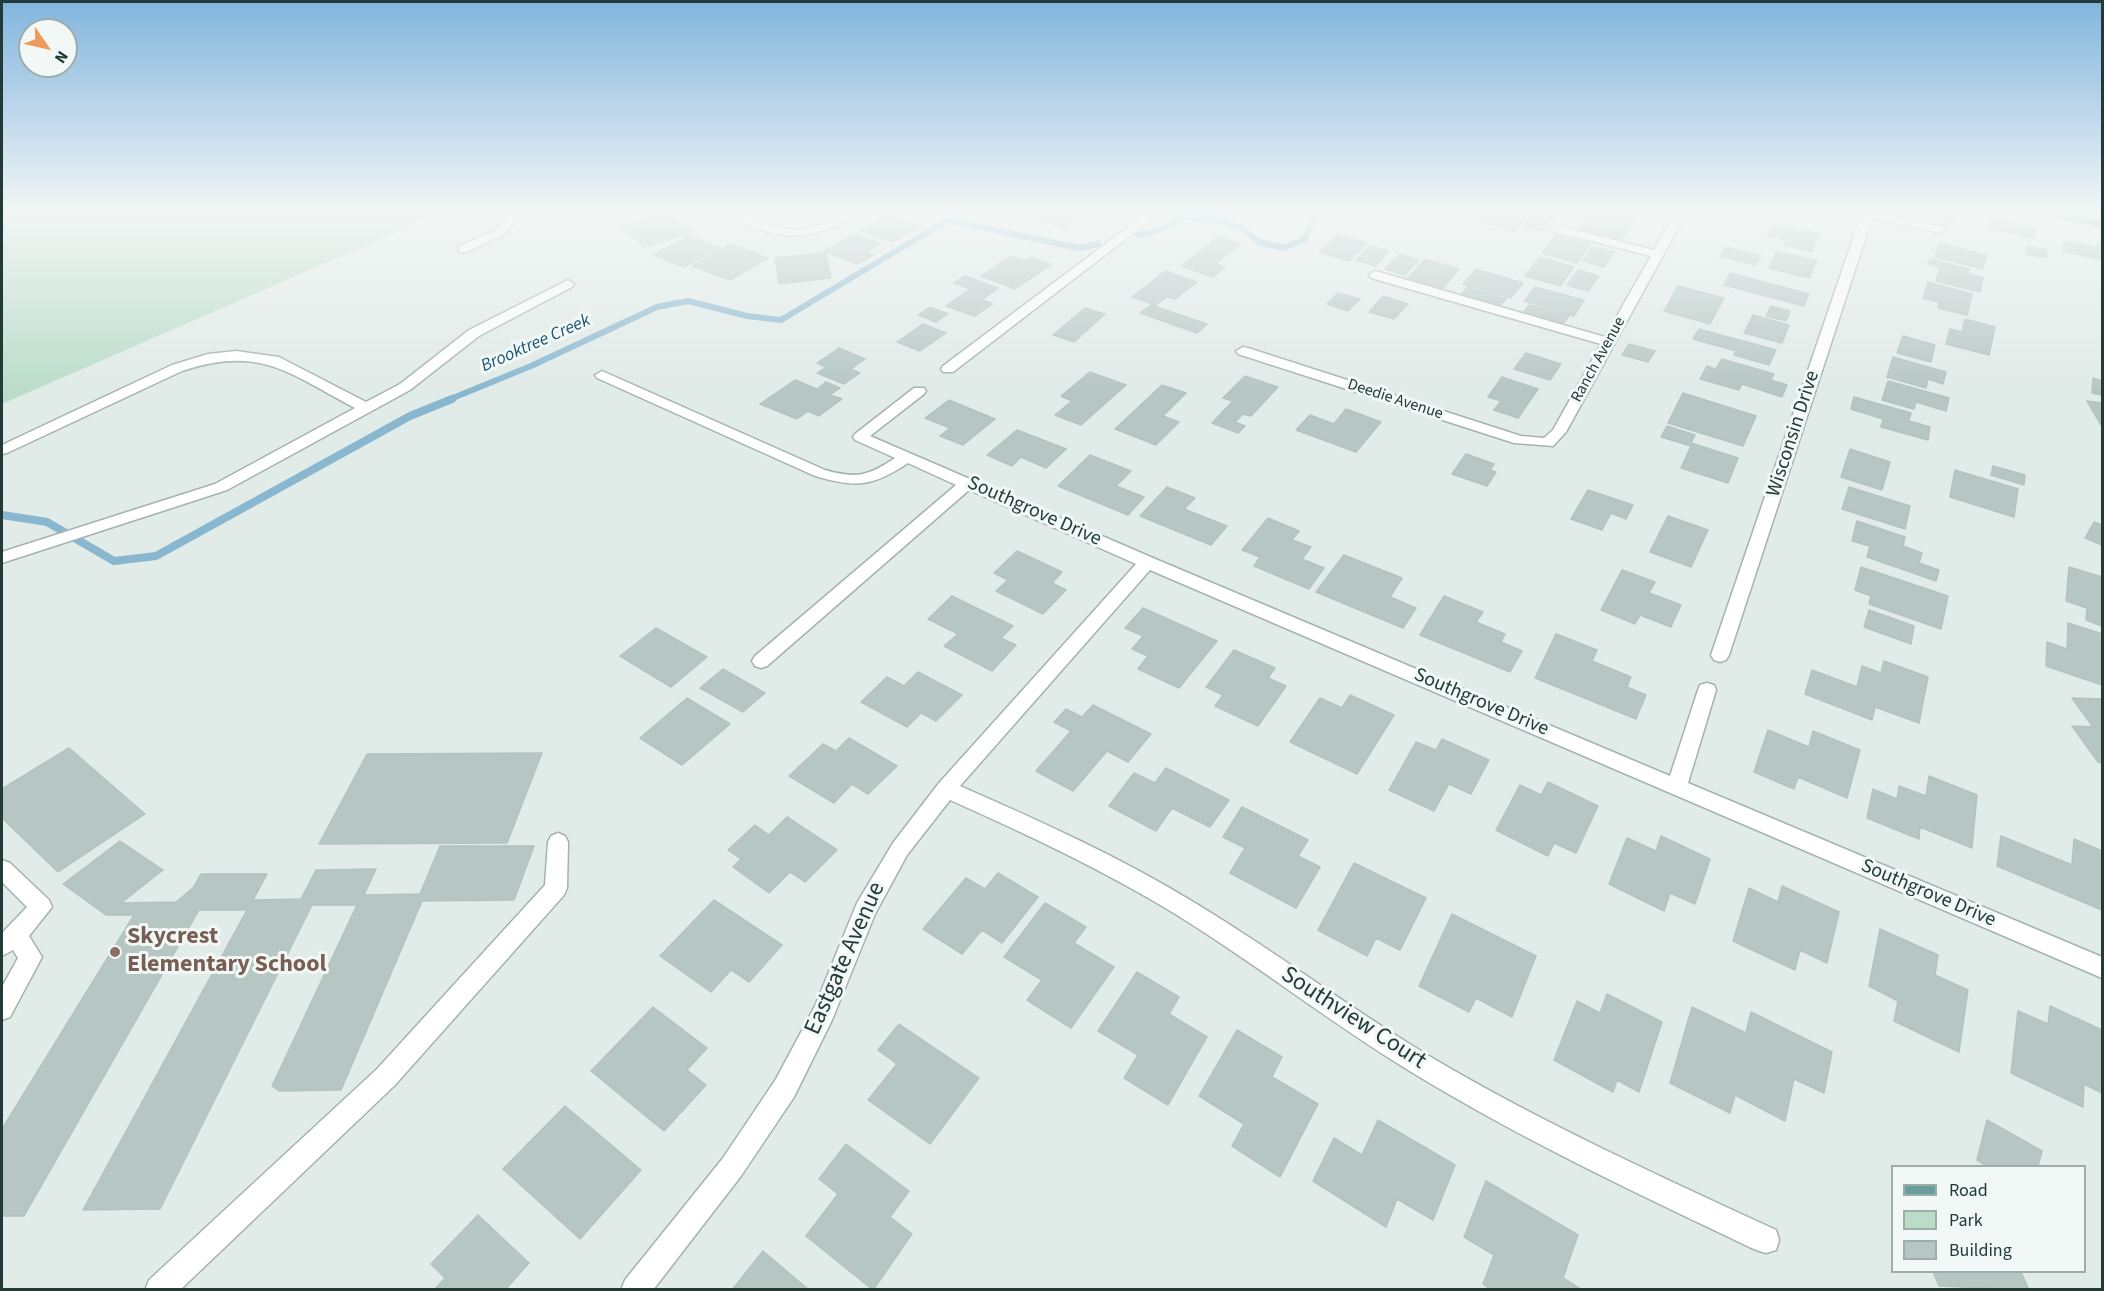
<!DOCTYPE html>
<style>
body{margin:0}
#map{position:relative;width:2104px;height:1291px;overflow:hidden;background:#e1ebe8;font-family:"Source Sans 3",sans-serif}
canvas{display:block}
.frame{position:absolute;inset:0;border:3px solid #223b39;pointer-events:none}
.legend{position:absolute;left:1891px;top:1165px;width:195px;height:108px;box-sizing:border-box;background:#f1f8f5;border:2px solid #9eacaa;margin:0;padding:8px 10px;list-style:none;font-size:18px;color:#223b39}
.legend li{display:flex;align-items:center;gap:12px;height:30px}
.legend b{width:30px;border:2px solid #9eacaa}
.north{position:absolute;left:18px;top:18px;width:60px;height:60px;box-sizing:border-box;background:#f1f8f5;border:2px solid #9eacaa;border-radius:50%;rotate:124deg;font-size:16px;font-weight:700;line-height:24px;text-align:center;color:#223b39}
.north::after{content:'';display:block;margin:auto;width:21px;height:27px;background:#ee9a5b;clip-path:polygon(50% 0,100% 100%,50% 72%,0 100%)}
</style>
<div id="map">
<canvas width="2104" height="1291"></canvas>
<div class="frame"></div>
<ul class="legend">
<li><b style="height:8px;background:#669f9b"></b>Road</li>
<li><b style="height:16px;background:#badcc9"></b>Park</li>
<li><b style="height:16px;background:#b6c6c2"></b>Building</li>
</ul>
<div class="north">N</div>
</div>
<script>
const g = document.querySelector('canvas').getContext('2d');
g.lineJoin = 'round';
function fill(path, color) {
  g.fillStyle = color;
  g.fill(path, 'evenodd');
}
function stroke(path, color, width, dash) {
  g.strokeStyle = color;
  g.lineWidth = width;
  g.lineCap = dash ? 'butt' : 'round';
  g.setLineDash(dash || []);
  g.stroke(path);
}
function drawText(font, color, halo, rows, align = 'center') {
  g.font = font + ' "Source Sans 3",sans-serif';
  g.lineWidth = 6;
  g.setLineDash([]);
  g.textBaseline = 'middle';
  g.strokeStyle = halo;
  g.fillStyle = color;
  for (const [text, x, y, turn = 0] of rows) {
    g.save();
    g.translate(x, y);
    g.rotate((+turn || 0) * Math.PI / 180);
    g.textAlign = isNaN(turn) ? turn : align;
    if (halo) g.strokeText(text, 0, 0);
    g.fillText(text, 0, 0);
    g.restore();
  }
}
fill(new Path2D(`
 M2 212H442L2 404Z`), '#badcc9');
stroke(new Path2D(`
 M1138 235 1156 231 1187 217 1219 220 1242 228 1259 242 1283 248 1304 240 1317 212
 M448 400 531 366 657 307 688 301 747 316 781 320 948 220 1079 248 1098 244`), '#89b7cf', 6);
stroke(new Path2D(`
 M2 515 47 522 114 561 156 556 410 416 452 399`), '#89b7cf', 8);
const building = new Path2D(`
 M906 212H946L932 220Z
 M1036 212H1087L1065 228 1029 217Z
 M1490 212H1519L1529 214 1515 231 1481 222Z
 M1534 212H1557L1541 231 1523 226Z
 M1590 212H1604L1635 219 1621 240 1577 229Z
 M1910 212H1956L1953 222Z
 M659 215 663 219 673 215 693 232 645 247 621 227Z
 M887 215 920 226 893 242 860 231Z
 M1992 217 2036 227 2034 238 1989 228Z
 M1773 223 1820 234 1812 252 1783 245 1786 240 1767 236Z
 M855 234 880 243 866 252 874 255 857 264 824 251Z
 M1337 235 1367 243 1349 261 1319 252Z
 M1556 235 1590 244 1577 263 1542 253Z
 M689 236 720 248 684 267 653 255Z
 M1218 237 1240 244 1216 264 1225 267 1213 277 1181 266Z
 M2064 241 2097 248V243L2102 244V260L2063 251Z
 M1939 243 1986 255 1983 269 1935 257Z
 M731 244 768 258 730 280 692 266Z
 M1370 246 1389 251 1375 266 1356 260Z
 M2027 246 2047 250 2046 258 2026 254Z
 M1593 247 1614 252 1604 267 1582 261Z
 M1725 247 1761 256 1756 265 1720 256Z
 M1777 251 1817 261 1809 278 1769 268Z
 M826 252 831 278 779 284 775 258Z
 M1400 254 1419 260 1405 275 1385 269Z
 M1011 256 1025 261 1031 257 1051 265 1015 289 981 276Z
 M1540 257 1574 267 1560 286 1525 276Z
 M1425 259 1459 269 1443 288 1408 278Z
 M1930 259 1969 269 1968 274 1983 278 1980 292 1936 281 1940 267 1928 264Z
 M1476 269 1523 283 1511 298 1463 284Z
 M1578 270 1599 276 1588 291 1567 285Z
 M1165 271 1197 282 1175 299 1167 297 1156 305 1132 297Z
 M1730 273 1809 294 1804 306 1724 285Z
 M965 276 998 288 982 300 993 304 975 316 946 306 970 289 954 283Z
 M1928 282 1972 294 1967 315 1938 308 1939 302 1923 298Z
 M1678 286 1724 298 1710 324 1664 311Z
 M1467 287 1506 299 1499 307 1460 296Z
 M1535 287 1584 300 1574 316 1524 301Z
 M1338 293 1360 299 1348 311 1327 304Z
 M1383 296 1408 304 1394 319 1369 312Z
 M1151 305 1207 324 1197 333 1140 313Z
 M1529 305 1569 316 1562 325 1523 313Z
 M1771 306 1790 311 1786 321 1766 316Z
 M930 307 948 314 936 322 918 315Z
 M1085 308 1105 314 1074 342 1053 335Z
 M1753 315 1789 325 1782 343 1744 333Z
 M1965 319 1995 327 1989 355 1946 344 1950 329 1962 332Z
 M923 324 946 333 920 351 897 342Z
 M1699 329 1776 350 1769 365 1734 355 1736 351 1693 339Z
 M1903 336 1935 345 1931 362 1897 353Z
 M1629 344 1655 351 1648 362 1622 355Z
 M839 348 865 359 851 369 860 373 844 384 817 373 826 367 817 363Z
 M1526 353 1561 364 1550 380 1514 369Z
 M1893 357 1946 372 1943 384 1928 379 1926 388 1887 377Z
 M1722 359 1774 374 1771 380 1787 385 1782 397 1742 384 1739 390 1700 379 1707 366 1716 369Z
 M1090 372 1126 385 1081 425 1055 415 1072 401 1061 396Z
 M1245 376 1278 387 1251 416 1243 414 1235 422 1245 426 1238 433 1212 423 1233 401 1223 398Z
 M1502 377 1538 389 1518 418 1494 410 1501 401 1488 397Z
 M2093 378 2102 381V395L2092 393Z
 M795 380 817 389 826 382 840 388 830 395 842 399 819 416 808 411 797 419 760 404Z
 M1888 381 1949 398 1946 411 1916 402 1914 409 1882 400Z
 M1162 385 1186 393 1163 416 1179 422 1156 445 1115 429Z
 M1683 393 1756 416 1743 446 1668 423Z
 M1854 397 1911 413 1909 421 1930 427 1928 440 1881 427 1883 419 1851 409Z
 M949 400 995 419 963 445 940 436 950 428 925 418Z
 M2087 401 2102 403V427Z
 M1346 409 1381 422 1356 452 1296 430 1310 415 1334 424Z
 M1667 426 1695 435 1691 443 1738 458 1728 483 1681 468 1691 446 1661 437Z
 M1017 430 1066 449 1046 468 1021 457 1012 466 987 455Z
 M1850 449 1890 462 1882 490 1841 477Z
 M1466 454 1494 464 1490 470 1496 472 1487 486 1452 474Z
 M1090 455 1131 471 1116 486 1144 497 1128 515 1058 486Z
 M1993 466 2025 475 2024 485 1991 475Z
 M1955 470 2018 489 2014 517 1950 497Z
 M1167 487 1195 498 1184 509 1227 526 1211 545 1140 516Z
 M1849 487 1910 506 1905 529 1842 509Z
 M1588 490 1633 505 1626 519 1611 513 1602 530 1571 519Z
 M1668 516 1708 530 1691 567 1650 552Z
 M1268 518 1299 531 1292 540 1311 547 1302 559 1324 568 1309 589 1254 566 1260 557 1242 550Z
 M1857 521 1905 537 1903 546 1922 553 1919 563 1939 570 1936 581 1867 557 1870 546 1852 541Z
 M2094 522 2102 525V545L2085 538Z
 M1017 551 1062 572 1052 583 1066 590 1043 614 996 591 1008 580 994 573Z
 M1344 555 1402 578 1390 597 1416 608 1403 628 1316 592Z
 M1861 567 1948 596 1941 629 1869 604 1871 596 1855 590Z
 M2069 567 2102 577V626L2086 620 2087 608 2066 601Z
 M1622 570 1655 582 1649 593 1681 605 1671 627 1640 615 1635 624 1601 610Z
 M952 596 1013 626 1001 638 1016 645 992 671 944 646 958 634 928 619Z
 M1444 596 1483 612 1476 622 1505 634 1501 642 1522 651 1510 672 1420 635Z
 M1143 608 1217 641 1179 688 1138 669 1148 656 1132 649 1143 636 1125 628Z
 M1869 610 1914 626 1911 644 1864 627Z
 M2068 623 2102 634V685L2046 666 2047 642 2067 649Z
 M656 628 707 657 671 687 620 656Z
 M1556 634 1597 650 1592 661 1631 677 1627 687 1646 695 1636 719 1535 678Z
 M1234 650 1275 668 1268 678 1286 686 1258 726 1215 706 1223 695 1206 687Z
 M1884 661 1928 677 1919 723 1875 707 1872 720 1805 694 1812 670 1857 687 1862 666 1881 673Z
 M723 669 765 693 743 712 700 688Z
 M918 672 962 695 936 721 921 713 907 727 861 702 887 677 904 686Z
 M1350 695 1394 715 1357 774 1290 742 1320 698 1342 708Z
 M687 698 730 724 682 765 640 738Z
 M2072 698 2102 699V763L2098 762 2072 726 2093 727Z
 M1093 705 1151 734 1128 762 1107 751 1073 791 1036 771 1071 731 1054 722 1066 709 1082 717Z
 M1768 730 1809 747 1813 731 1860 750 1847 798 1798 777 1794 789 1754 772Z
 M849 738 897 766 868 794 852 784 834 803 789 776 823 744 836 751Z
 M1442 739 1489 760 1471 794 1449 784 1434 811 1389 790 1416 742 1436 750Z
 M69 748 145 814 58 872 2 818V789Z
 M542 753 507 843 319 844 367 754Z
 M1166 768 1229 800 1210 827 1172 808 1156 831 1109 806 1134 773 1155 783Z
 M1929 776 1977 795 1972 848 1920 827 1919 839 1867 818 1873 789 1897 799 1899 786 1926 796Z
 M1548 782 1598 806 1576 853 1554 843 1548 856 1496 830 1520 785 1541 795Z
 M1242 807 1308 840 1298 856 1320 867 1296 908 1230 873 1245 848 1223 837Z
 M787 817 837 850 805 882 790 872 769 893 733 867 741 859 728 850 755 825 769 835Z
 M1661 836 1710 859 1695 904 1670 893 1664 911 1609 884 1627 838 1656 851Z
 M2001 836 2072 865 2074 839 2102 851V910L1997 866Z
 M120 841 163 870 121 903 176 902 193 888 201 874H267L253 900 301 899 316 870 376 869 364 895 420 894 440 846H534L514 900 422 901 341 1090 279 1091 272 1086 357 905H312L160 1209 83 1210 247 910H199L24 1216H2V1129L134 915H106L63 884Z
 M1354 863 1426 898 1400 950 1376 938 1367 956 1318 930Z
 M998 873 1038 897 1002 943 982 930 962 954 923 929 966 878 985 889Z
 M1782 886 1839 912 1827 963 1800 950 1795 970 1733 941 1749 888 1778 902Z
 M714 900 782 945 749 982 731 970 711 992 660 956Z
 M1045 903 1086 927 1074 943 1114 967 1071 1028 1027 1000 1042 980 1004 957Z
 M1452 914 1536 956 1512 1017 1476 998 1469 1012 1419 986Z
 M1880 929 1938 955 1935 975 1968 990 1959 1052 1894 1021 1898 1001 1869 986Z
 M1137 972 1179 997 1169 1014 1207 1037 1168 1105 1124 1078 1138 1055 1098 1031Z
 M1607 994 1662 1022 1639 1092 1617 1080 1613 1092 1554 1060 1577 1001 1600 1013Z
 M2050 1006 2102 1030V1093L2084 1084 2083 1107 2011 1073 2018 1011 2048 1024Z
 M653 1007 707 1048 687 1070 706 1085 664 1131 591 1071Z
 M1692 1007 1746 1033 1751 1012 1832 1052 1824 1093 1794 1079 1785 1121 1735 1095 1730 1113 1670 1083Z
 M899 1024 979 1078 930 1144 868 1100 897 1064 878 1050Z
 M1237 1030 1282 1057 1272 1077 1318 1104 1280 1177 1232 1146 1244 1124 1199 1096Z
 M565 1106 641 1170 580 1239 503 1169Z
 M1378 1120 1455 1165 1433 1220 1397 1199 1386 1227 1313 1181 1334 1138 1362 1155Z
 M1987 1120 2042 1151 2038 1166H1987L1977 1160Z
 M846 1144 909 1191 890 1217 912 1234 873 1290 806 1236 838 1194 819 1179Z
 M1486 1181 1578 1235 1563 1278 1582 1290H1491L1483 1284 1494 1255 1464 1237Z
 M478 1215 529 1263 505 1290H434L445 1278 431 1264Z
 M763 1251 809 1290H732Z
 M1933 1272H2021L2029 1290 1939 1286Z`);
fill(building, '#b6c6c2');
stroke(building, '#b3c4c0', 1.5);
const minor = new Path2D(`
 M510 212H522L503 235 467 252H459V246L495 231Z
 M732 212C756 219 779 233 805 229 825 226 839 211 859 212 853 218 843 223 835 226 794 245 766 233 727 217V213Z
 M1148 212H1161L953 372H943L941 369 943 366Z
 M1561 212H1573L1562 227 1654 250 1675 212H1687L1566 432 1553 446 1514 443 1238 354 1236 351 1243 347 1248 348 1521 436 1544 438 1553 430 1601 344 1371 278 1369 275 1375 271 1379 272 1605 337 1651 256 1551 231 1549 229Z
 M1862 212H1877L1944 227 1946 229 1940 233 1872 218 1729 655 1726 660 1720 662 1714 660 1711 655Z
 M568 280 574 284 572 287 479 336 410 390 227 490 2 563V552L215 484 355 408C288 373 261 345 182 371L7 453 2 454V445L172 365 208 354 236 351 279 357 366 402 400 384 469 330Z
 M602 371 825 470C857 479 868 476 895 458L855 440 853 437 855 434 914 388H924L926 391 924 394 870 436 1153 558 1670 776 1698 690 1700 685 1707 683 1714 685 1716 690 1688 783 2102 957V978L1150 570 960 786C1040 821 1120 857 1195 903 1275 951 1349 1008 1429 1056 1540 1122 1659 1176 1776 1230L1779 1240 1776 1250 1766 1253 1756 1250C1640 1195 1523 1140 1413 1073 1332 1024 1258 965 1177 915 1105 871 1027 834 950 800L907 855 875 914 832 1020 794 1097 741 1176 653 1290H621L625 1280 723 1158 776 1079 815 1006 857 903 893 843 939 783 1136 564 969 490 767 666 761 668 755 666 752 661 755 656 956 485 908 463C872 487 856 488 815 476L597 378 595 375Z
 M558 833 565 836 568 842 567 888 564 895 395 1085 180 1290H145L149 1280 377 1069 545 885 548 842 551 836Z
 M2 860 10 863 49 900 52 907 29 936 42 957 10 1017 2 1020V987L18 958 13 950 2 956V933L27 907 2 882Z`);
const major = new Path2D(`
 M2038 212H2059L2102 221V227L2044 215Z`);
stroke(minor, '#a4b3b0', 3);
stroke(major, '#c1c8c8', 3);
fill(minor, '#fff');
fill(major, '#669f9b');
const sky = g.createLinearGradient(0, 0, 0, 392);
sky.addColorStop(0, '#82b5de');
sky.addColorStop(0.54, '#f2f6f5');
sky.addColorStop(1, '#f2f6f500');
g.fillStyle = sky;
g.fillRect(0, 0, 2104, 392);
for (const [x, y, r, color] of [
 [115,952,6,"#8d6e63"]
]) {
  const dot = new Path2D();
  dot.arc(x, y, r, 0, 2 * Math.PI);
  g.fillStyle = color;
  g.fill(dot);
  stroke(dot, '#f1f8f5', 2);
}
drawText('16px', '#223b39', '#f1f8f5', [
 ["Ranch Avenue",1599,360,-61],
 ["Deedie Avenue",1395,400,18]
]);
drawText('italic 18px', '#1d5675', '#f1f8f5', [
 ["Brooktree Creek",536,344,-24]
]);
drawText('20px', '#223b39', '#f1f8f5', [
 ["Wisconsin Drive",1794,434,-72],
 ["Southgrove Drive",1034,512,24],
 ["Southgrove Drive",1481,703,23],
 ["Southgrove Drive",1928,894,23]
]);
drawText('bold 24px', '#785e54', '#f1f8f5', [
 ["Skycrest",127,938],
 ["Elementary School",127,966]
], 'left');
drawText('24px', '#223b39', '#f1f8f5', [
 ["Eastgate Avenue",846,959,-66],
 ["Southview Court",1353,1019,33]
]);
</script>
